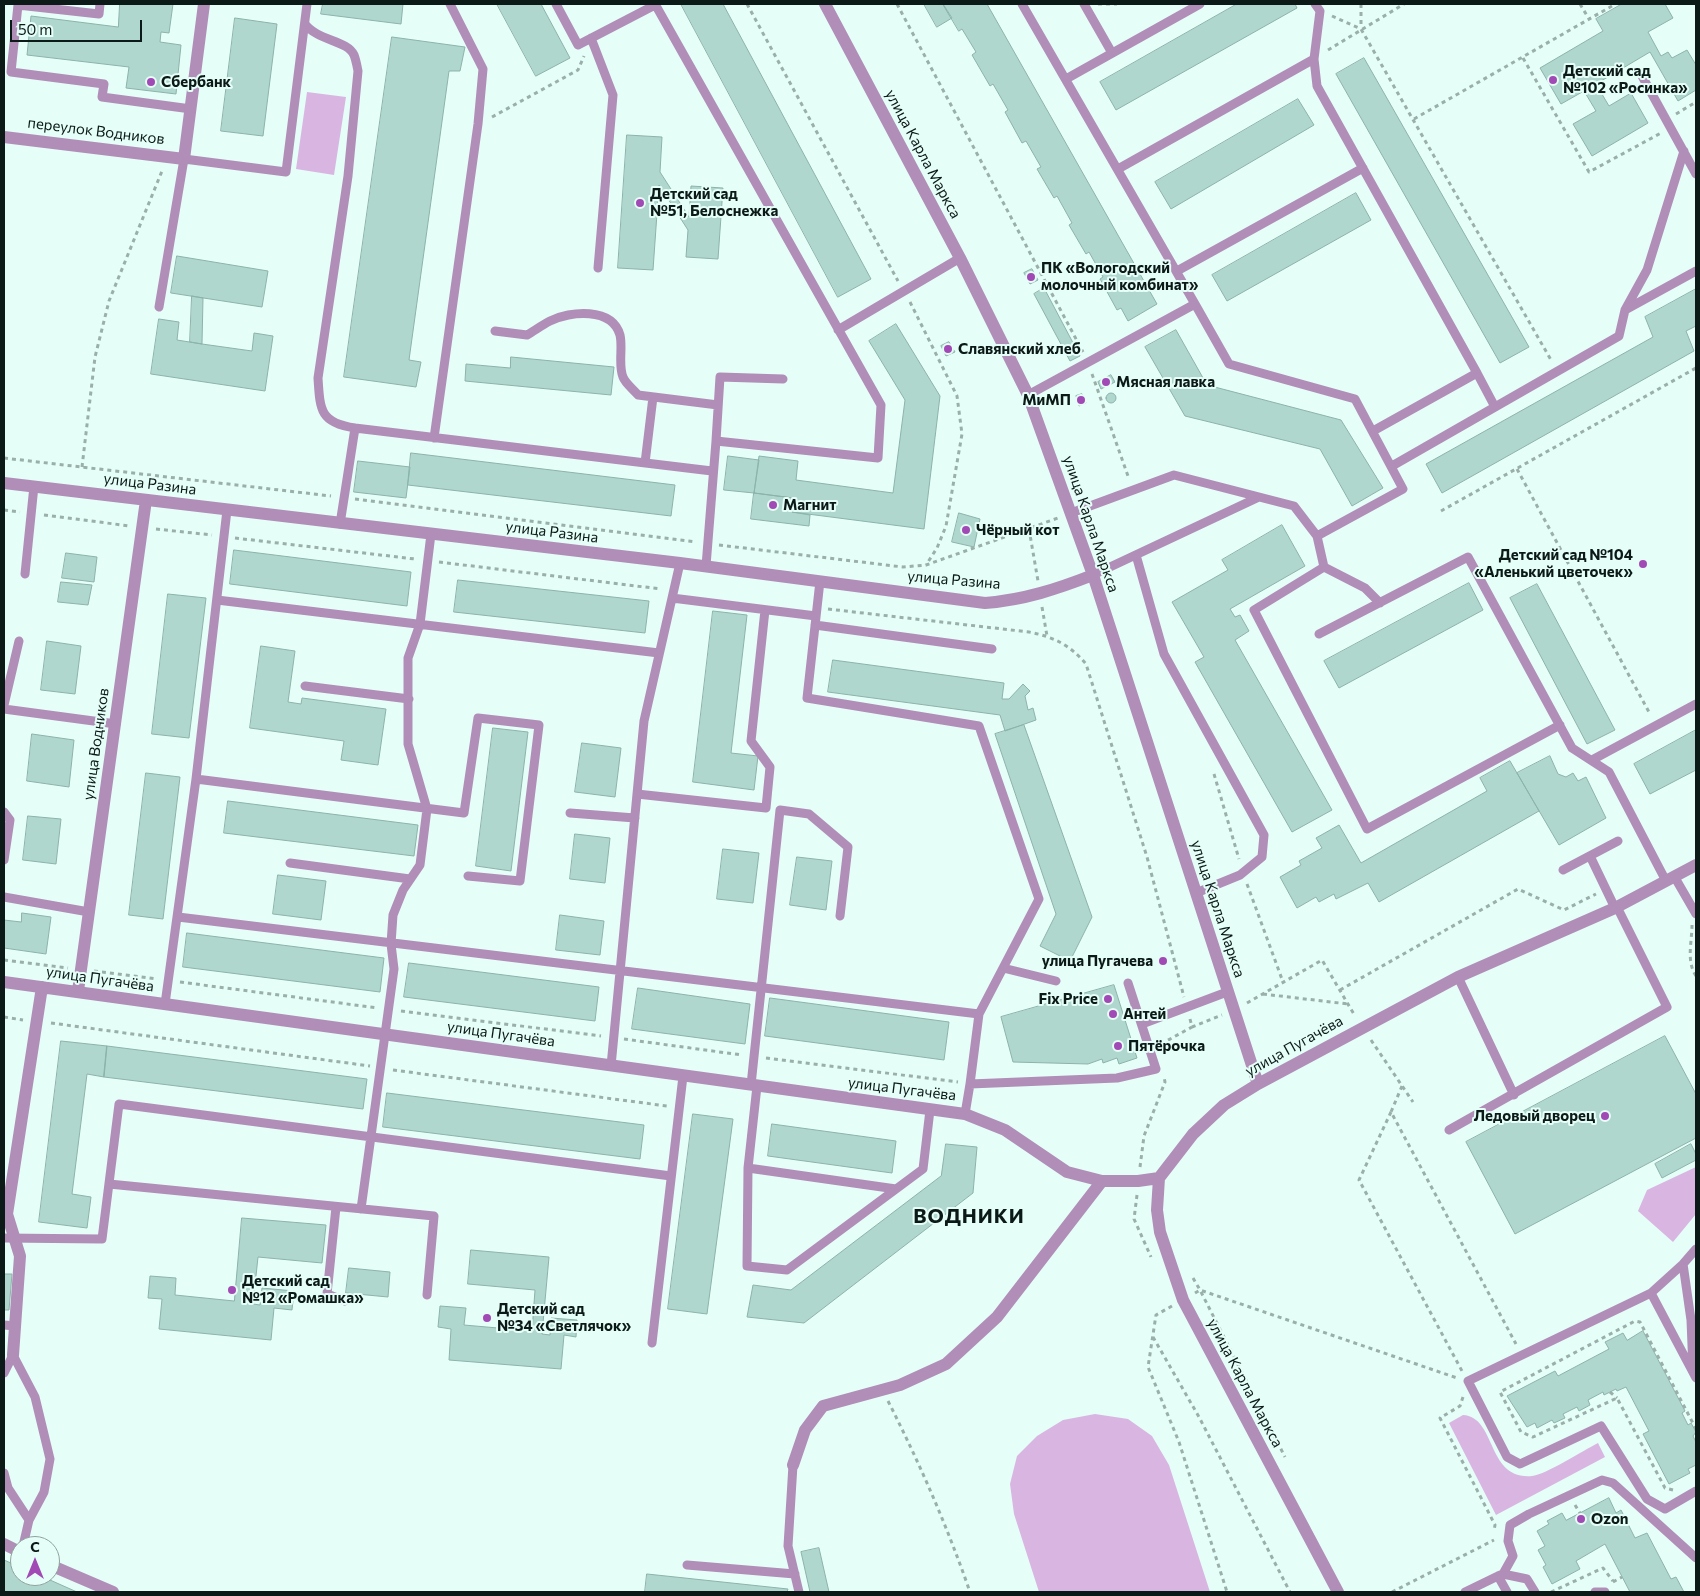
<!DOCTYPE html>
<meta charset="utf-8">
<style>
body{margin:0}
#map{position:relative;width:1700px;height:1596px;overflow:hidden;background:#e6fef8;font-family:Commissioner,sans-serif}
canvas{display:block}
.frame{position:absolute;inset:0;border:5px solid #0b1a17;pointer-events:none}
.north{position:absolute;left:10px;top:1536px;width:50px;height:50px;box-sizing:border-box;background:#e6fef8;border:1px solid #8ea39e;border-radius:50%;rotate:0deg;font-size:14px;font-weight:700;line-height:20px;text-align:center;color:#0b1a17}
.north::after{content:'';display:block;margin:auto;width:18px;height:22px;background:#a149b5;clip-path:polygon(50% 0,100% 100%,50% 72%,0 100%)}
.scale{position:absolute;left:10px;top:20px;width:132px;height:22px;box-sizing:border-box;border:2px solid #0b1a17;border-top:0;padding-left:6px;font-size:15px;line-height:18px;white-space:nowrap;color:#0b1a17;-webkit-text-stroke:4px #e6fef8;paint-order:stroke}
</style>
<div id="map">
<canvas width="1700" height="1596"></canvas>
<div class="frame"></div>
<div class="north">С</div>
<div class="scale">50 m</div>
</div>
<script>
const g = document.querySelector('canvas').getContext('2d');
g.lineJoin = 'round';
function fill(path, color) {
  g.fillStyle = color;
  g.fill(path, 'evenodd');
}
function stroke(path, color, width, dash) {
  g.strokeStyle = color;
  g.lineWidth = width;
  g.lineCap = dash ? 'butt' : 'round';
  g.setLineDash(dash || []);
  g.stroke(path);
}
function drawText(font, color, halo, rows, align = 'center') {
  g.font = font + ' Commissioner,sans-serif';
  g.lineWidth = 4;
  g.setLineDash([]);
  g.textBaseline = 'middle';
  g.strokeStyle = halo;
  g.fillStyle = color;
  for (const [text, x, y, turn = 0] of rows) {
    g.save();
    g.translate(x, y);
    g.rotate((+turn || 0) * Math.PI / 180);
    g.textAlign = isNaN(turn) ? turn : align;
    if (halo) g.strokeText(text, 0, 0);
    g.fillText(text, 0, 0);
    g.restore();
  }
}
fill(new Path2D(`
 M307 92 346 97 334 175 296 169Z
 M1696 1167V1214L1673 1242 1638 1211 1647 1190Z
 M1095 1414 1128 1419 1152 1436 1169 1465 1210 1592H1039L1014 1514 1010 1484 1017 1456 1037 1436 1063 1420Z
 M1463 1415C1497 1417 1486 1480 1532 1476 1545 1475 1584 1450 1598 1443L1605 1457 1496 1515 1449 1423Z`), '#d9b6e1');
const building = new Path2D(`
 M120 4H173L169 33 161 32 160 42 181 45 176 94 126 88 129 67 27 55 31 16 118 27Z
 M323 4H403L401 24 321 14Z
 M497 4H541L570 58 536 76Z
 M681 4H723L871 279 838 297Z
 M924 4H943L952 18 937 27Z
 M943 4H987L1157 304 1128 321 1121 308 1117 310 1100 279 1103 277 1089 252 1086 254 1069 225 1072 223 1057 196 1054 198 1037 169 1041 167 1026 141 1022 143 1005 112 1008 110 993 84 990 86 972 55 976 52 962 29 959 31Z
 M1237 4H1295L1297 8 1116 110 1100 82Z
 M1622 4H1665L1673 18 1648 32 1661 56 1668 52 1672 58 1687 50 1696 65V90L1678 101 1650 52 1596 84 1609 106 1631 93 1648 123 1592 156 1573 124 1596 111 1584 91 1561 104 1540 68 1603 31 1596 19Z
 M235 18 277 24 263 136 221 131Z
 M392 37 465 47 460 71H449L409 360 421 362 416 387 344 377Z
 M1364 58 1529 347 1500 363 1336 74Z
 M1298 99 1314 125 1171 209 1155 182Z
 M627 135 662 137 660 172 689 217 691 186 723 188 718 259 686 257 688 230 659 185 653 270 618 268Z
 M1356 193 1371 220 1227 301 1212 275Z
 M177 256 268 271 262 307 171 293Z
 M1032 269 1038 280 1030 284 1024 273Z
 M1044 288 1080 356 1070 361 1034 294Z
 M1696 289V326L1686 331 1694 351 1442 493 1426 464 1653 337 1645 317Z
 M192 296 203 298 202 344 190 342Z
 M159 319 179 322 177 340 202 344 252 351 254 333 273 336 265 391 151 374Z
 M896 324 940 396 924 529 792 512 793 498 754 493 759 456 798 461 796 480 893 493 905 400 869 341Z
 M1176 330 1207 385 1341 420 1383 488 1352 506 1320 449 1185 416 1145 347Z
 M949 342 955 352 946 356 941 346Z
 M511 357 614 367 611 395 465 381 466 364 510 368Z
 M1111 375 1115 382 1101 389 1098 382Z
 M1106 398a5 5 0 1 1 10 0a5 5 0 1 1-10 0Z
 M1082 394 1086 403 1079 406 1076 396Z
 M411 453 675 485 671 516 408 485Z
 M728 456 759 460 754 493 724 490Z
 M358 461 410 467 406 498 354 492Z
 M754 493 793 498 792 512 810 515 809 526 751 519Z
 M959 513 980 519 974 547 952 542Z
 M1282 525 1305 566 1230 609 1235 617 1240 615 1249 631 1235 640 1332 810 1292 832 1195 662 1204 657 1172 602 1228 570 1222 560Z
 M234 550 411 572 407 606 230 584Z
 M66 553 97 557 94 582 62 578Z
 M458 580 649 601 645 633 454 612Z
 M61 582 92 585 88 605 58 602Z
 M1469 583 1483 610 1339 688 1324 661Z
 M1537 584 1615 730 1587 744 1510 598Z
 M168 594 206 598 189 738 152 734Z
 M713 611 747 615 731 753 758 756 754 790 693 782Z
 M47 641 81 646 75 694 41 690Z
 M261 646 295 651 288 702 301 704 302 698 386 709 378 765 341 760 344 741 250 728Z
 M833 660 1004 683 1002 699H1009L1023 684 1030 691 1025 696 1028 710 1033 708 1036 720 1005 731 1000 715 828 692Z
 M1024 725 1092 917 1070 961 1040 946 1056 914 995 734Z
 M493 728 528 732 511 871 476 866Z
 M1696 730V770L1650 794 1634 764Z
 M32 734 74 740 69 787 27 781Z
 M582 743 621 748 615 797 575 792Z
 M1550 756 1558 774 1566 777 1573 773 1578 781 1586 777 1606 818 1559 845 1517 773Z
 M1510 761 1539 811 1379 902 1368 883 1336 899 1334 894 1319 902 1316 897 1297 908 1280 877 1301 865 1299 861 1322 848 1316 838 1339 825 1361 863 1487 791 1480 778Z
 M146 773 180 777 163 919 129 915Z
 M228 801 418 825 414 856 224 833Z
 M28 816 61 819 56 864 23 860Z
 M575 834 610 838 605 883 570 879Z
 M723 849 759 853 753 903 717 899Z
 M797 857 832 861 826 910 790 905Z
 M278 875 326 881 321 920 273 914Z
 M22 913 51 917 46 954 4 948V920L21 922Z
 M560 915 604 921 600 955 556 950Z
 M187 933 384 958 380 992 183 967Z
 M409 963 599 987 595 1021 404 997Z
 M1114 985 1137 1058 1119 1064 1117 1058 1103 1063 1102 1059 1088 1064 1013 1062 1001 1017Z
 M638 988 750 1004 745 1044 632 1029Z
 M770 998 949 1022 944 1060 765 1036Z
 M1665 1036 1696 1094V1138L1515 1234 1466 1142Z
 M61 1041 107 1046 104 1077 87 1074 72 1194 91 1197 87 1228 39 1222Z
 M107 1046 367 1079 363 1109 104 1077Z
 M387 1093 644 1125 640 1159 383 1127Z
 M693 1114 733 1119 707 1314 668 1309Z
 M772 1124 896 1141 892 1173 768 1156Z
 M946 1144 977 1147 973 1193 804 1323 747 1317 753 1285 791 1290 941 1176Z
 M1691 1144 1696 1154V1160L1662 1178 1655 1164Z
 M242 1218 326 1225 322 1263 258 1257 253 1304 260 1305 262 1288 294 1291 292 1310 274 1308 271 1340 159 1329 162 1299 148 1298 150 1276 176 1278 175 1295 234 1301Z
 M471 1250 549 1257 542 1334 550 1335 551 1318 577 1320 576 1337 564 1335 561 1369 449 1360 451 1329 438 1327 440 1306 466 1308 464 1325 532 1331 535 1290 468 1284Z
 M349 1268 390 1272 388 1297 346 1293Z
 M4 1274H12L9 1310H4Z
 M1643 1331 1685 1411 1682 1413 1688 1425 1691 1423 1696 1432 1693 1436 1696 1442V1465L1688 1469 1690 1473 1669 1484 1643 1434 1649 1431 1626 1387 1617 1391 1616 1389 1604 1395 1603 1392 1588 1400 1590 1405 1579 1411 1577 1407 1563 1414 1565 1418 1554 1423 1552 1420 1537 1428 1535 1423 1527 1427 1507 1396 1555 1371 1558 1376 1609 1349 1605 1342 1623 1333 1627 1340Z
 M1609 1498 1616 1513 1621 1510 1635 1538 1647 1533 1671 1579 1676 1577 1684 1592H1630L1605 1544 1576 1561 1580 1569 1552 1584 1543 1567 1546 1565 1538 1550 1545 1546 1537 1531 1549 1524 1547 1521 1562 1513 1566 1520Z
 M819 1548 829 1592H810L801 1552Z
 M4 1560 20 1567V1576H41L77 1592H4Z
 M647 1574 788 1589 787 1592H645Z`);
fill(building, '#afd7ce');
stroke(building, '#8cb3aa', 1);
stroke(new Path2D(`
 M747 4 898 281
 M897 4 1083 352
 M1098 4H1117
 M1361 4V28
 M1580 4 1589 19
 M1696 4V5
 M1332 16 1361 29 1551 360
 M1328 50 1404 4
 M1523 58 1589 172 1661 133
 M1676 114 1696 102
 M492 117 578 70 584 56
 M1414 119 1612 6
 M910 302 957 396 962 434 946 526 937 548 926 565
 M1092 374 1129 479
 M4 458 331 496
 M82 467 95 357 109 301 162 171
 M1517 469 1650 714
 M355 499 696 542
 M4 510 20 512
 M1441 511 1696 368
 M44 515 130 526
 M156 529 212 535
 M1029 529 1038 581
 M235 538 415 559
 M719 545 903 567 926 565 1058 518
 M439 562 661 589
 M1042 607 1047 636
 M828 609 1029 632C1054 637 1070 645 1086 664L1147 857 1184 997
 M1214 774 1239 859
 M1247 884 1283 982
 M1692 925C1692 942 1686 961 1696 976
 M4 960 68 968
 M94 971 157 979
 M180 982 378 1008
 M1340 990 1518 889 1564 910 1596 894
 M1263 994 1348 1004
 M1247 1003 1322 960 1355 1016
 M401 1011 601 1036
 M4 1017 23 1020
 M1190 1019 1192 1027 1222 1015
 M51 1023 370 1066
 M624 1039 742 1055
 M1371 1040 1413 1102
 M1161 1044 1192 1027
 M766 1058 958 1082
 M393 1070 667 1106
 M1402 1086 1391 1112 1516 1344
 M1391 1112 1359 1180 1462 1371
 M1140 1167 1144 1136 1165 1082 1164 1077
 M1137 1195 1134 1219 1151 1257
 M1193 1278 1200 1290 1457 1378
 M1195 1293 1200 1290 1285 1457
 M1172 1306 1156 1315 1148 1367 1179 1442 1227 1592
 M1153 1337 1199 1417 1290 1592
 M1610 1392 1617 1398
 M1463 1397 1460 1406 1440 1418 1495 1525 1494 1531
 M888 1401C920 1464 947 1526 970 1592
 M1673 1490 1665 1488 1617 1398 1533 1437 1521 1432 1500 1392 1635 1321 1640 1322 1696 1429
 M1575 1505 1580 1513
 M1613 1582 1622 1577
 M1392 1592 1494 1540
 M1551 1592 1603 1568 1613 1581`), '#9aafaa', 3, [4, 4]);
stroke(new Path2D(`
 M100 4 99 14 18 5 11 72 104 84 102 97 191 109
 M556 4 578 45 655 5
 M655 4 881 405 878 458 716 441 706 566
 M1022 4 1195 304 1028 395
 M1084 4 1112 53
 M305 24C318 41 347 40 354 55 356 60 357 66 358 71L348 176 318 378C320 410 320 423 355 428
 M591 38 613 95 598 268
 M1314 59 1320 11 1315 4
 M1642 76 1696 174
 M1066 79 1200 4
 M1118 169 1314 59 1317 86 1477 373 1373 431
 M1177 271 1363 168
 M1195 304 1229 364 1355 399 1403 489 1317 536 1324 567 1365 588 1380 603
 M159 307 184 159 286 172 307 4
 M1625 310 1647 270 1684 151
 M838 330 960 258
 M495 331 527 335C534 331 542 325 550 321 570 311 612 307 620 335 623 348 618 365 623 377 625 383 634 390 638 395L718 405
 M1477 373 1495 407
 M434 438 478 124 483 69 450 4
 M716 441 720 377 783 379
 M645 463 653 397
 M1392 466 1619 336 1625 310 1696 271
 M227 510 196 779 464 813 478 718 539 725 520 881 468 876
 M1071 513 1174 475 1294 506 1317 536
 M340 524 355 428 712 471
 M1136 555 1164 654 1264 835 1262 857 1240 875 1196 893
 M1324 567 1254 610 1367 829 1560 725
 M25 574 34 486
 M1093 575 1259 497
 M820 581 807 698 979 726 1039 899 979 1014 970 1084 1117 1078 1156 1069 1128 983
 M672 598 816 616
 M217 600 659 653
 M815 625 992 649
 M1319 634 1468 557 1572 748 1609 772 1666 881
 M305 686 409 699
 M4 705 19 641
 M4 709 116 724
 M1592 760 1696 704
 M637 794 766 808 770 767 751 741 765 610
 M4 812 10 820 4 860
 M570 813 635 818
 M1590 856 1615 908
 M290 863 410 879
 M1563 870 1618 841
 M1674 876 1696 914
 M4 897 89 912
 M178 917 979 1014
 M1003 968 1056 981
 M1458 977 1514 1095
 M165 1004 196 779
 M1142 1024 1227 992
 M611 1066 644 721 680 563
 M751 1085 780 810 809 814 848 847 840 916
 M757 1086 748 1168 896 1189
 M965 1114 970 1084
 M1449 1130 1667 1007 1617 907
 M748 1168 747 1266 787 1270 923 1169 930 1110
 M109 1184 434 1216 427 1295
 M336 1207 327 1294 345 1301
 M361 1209 394 969 391 944 393 915 403 890 420 865 427 809 408 744V658L420 624 431 534
 M4 1238 102 1239 119 1104 671 1176
 M1696 1249 1683 1264 1651 1293 1696 1378
 M1683 1264 1691 1320 1693 1370
 M1651 1293 1468 1381 1507 1457 1520 1464 1601 1426 1647 1499 1665 1509 1696 1491
 M4 1325 15 1326
 M652 1343 683 1076
 M13 1355 35 1397 50 1459 44 1492 29 1520 23 1546
 M4 1373 13 1355
 M793 1465 788 1546 799 1592
 M4 1473 8 1488 29 1520
 M687 1565 795 1574
 M1503 1574 1527 1579 1535 1592
 M1498 1576 1503 1574 1513 1556 1508 1541 1510 1525 1529 1514 1602 1480 1613 1483 1696 1558
 M1465 1592 1498 1576 1507 1592
 M1595 1592H1605`), '#b08eb8', 9);
stroke(new Path2D(`
 M825 4 960 258 1028 395 1093 575 1258 1084
 M4 137 184 159 204 4
 M4 483 680 563 985 603C1024 600 1057 589 1093 575
 M4 982 965 1114 1005 1130 1067 1172 1102 1181H1138L1159 1178 1193 1134 1224 1105 1258 1084 1458 977 1615 908 1696 865
 M78 991 146 500
 M1159 1178 1157 1210 1160 1232 1183 1300 1338 1592
 M13 1355 20 1256 7 1214 42 987
 M793 1465 805 1430 823 1406 900 1385 946 1364 997 1317 1102 1181
 M4 1544 20 1552
 M50 1565 113 1592`), '#b08eb8', 12);
for (const [x, y, r, color] of [
 [1553,80,5,"#a149b5"],
 [151,82,5,"#a149b5"],
 [640,203,5,"#a149b5"],
 [1031,277,5,"#a149b5"],
 [948,349,5,"#a149b5"],
 [1106,382,5,"#a149b5"],
 [1081,400,5,"#a149b5"],
 [773,505,5,"#a149b5"],
 [966,530,5,"#a149b5"],
 [1643,564,5,"#a149b5"],
 [1163,961,5,"#a149b5"],
 [1108,999,5,"#a149b5"],
 [1113,1014,5,"#a149b5"],
 [1118,1046,5,"#a149b5"],
 [1605,1116,5,"#a149b5"],
 [232,1290,5,"#a149b5"],
 [487,1318,5,"#a149b5"],
 [1581,1519,5,"#a149b5"]
]) {
  const dot = new Path2D();
  dot.arc(x, y, r, 0, 2 * Math.PI);
  g.fillStyle = color;
  g.fill(dot);
  stroke(dot, '#e6fef8', 2);
}
drawText('bold 15px', '#0b1a17', '#e6fef8', [
 ["Детский сад",1563,71],
 ["№102 «Росинка»",1563,88],
 ["Сбербанк",161,82],
 ["Детский сад",650,194],
 ["№51, Белоснежка",650,211],
 ["ПК «Вологодский",1041,268],
 ["молочный комбинат»",1041,285],
 ["Славянский хлеб",958,349],
 ["Мясная лавка",1116,382],
 ["МиМП",1071,400,"right"],
 ["Магнит",783,505],
 ["Чёрный кот",976,530],
 ["Детский сад №104",1633,555,"right"],
 ["«Аленький цветочек»",1633,572,"right"],
 ["улица Пугачева",1153,961,"right"],
 ["Fix Price",1098,999,"right"],
 ["Антей",1123,1014],
 ["Пятёрочка",1128,1046],
 ["Ледовый дворец",1595,1116,"right"],
 ["Детский сад",242,1281],
 ["№12 «Ромашка»",242,1298],
 ["Детский сад",497,1309],
 ["№34 «Светлячок»",497,1326],
 ["Ozon",1591,1519]
], 'left');
drawText('15px', '#0b1a17', '#e6fef8', [
 ["переулок Водников",96,131,7],
 ["улица Карла Маркса",923,154,62],
 ["улица Разина",150,484,7],
 ["улица Карла Маркса",1091,524,71],
 ["улица Разина",552,532,7],
 ["улица Разина",954,580,5],
 ["улица Водников",96,744,-82],
 ["улица Карла Маркса",1218,909,72],
 ["улица Пугачёва",100,979,8],
 ["улица Пугачёва",501,1034,8],
 ["улица Пугачёва",1294,1046,-29],
 ["улица Пугачёва",902,1089,7],
 ["улица Карла Маркса",1245,1383,62]
]);
g.letterSpacing = '1px';
drawText('bold 20px', '#0b1a17', '#e6fef8', [
 ["ВОДНИКИ",969,1216]
]);
g.letterSpacing = '0px';
</script>
